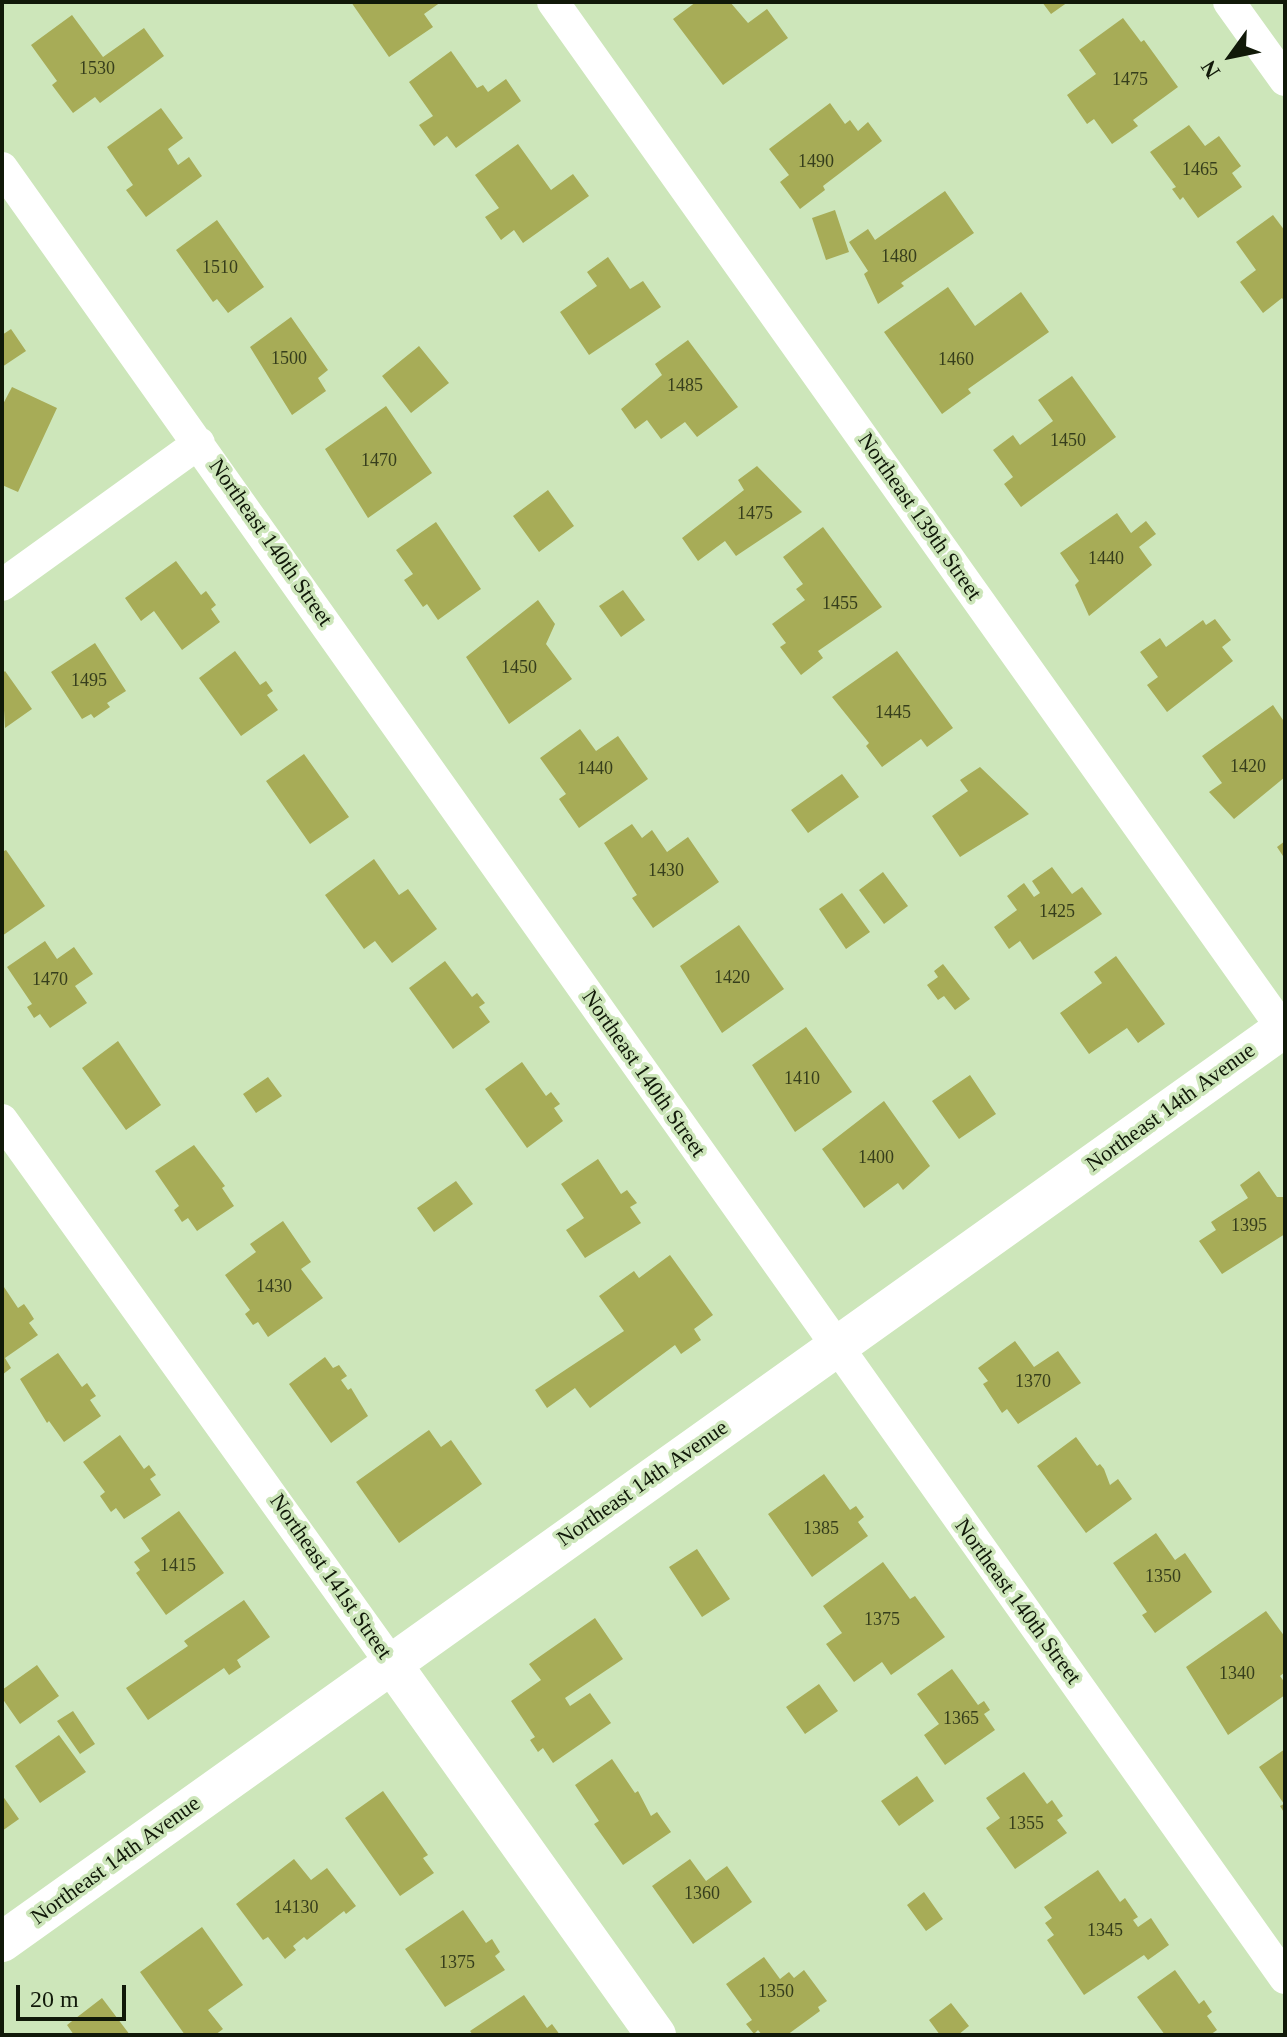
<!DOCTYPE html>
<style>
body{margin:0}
#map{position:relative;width:1287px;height:2037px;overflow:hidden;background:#cde6ba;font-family:"Times New Roman",serif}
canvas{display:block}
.frame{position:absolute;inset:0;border:4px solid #111909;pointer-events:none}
.north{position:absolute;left:1191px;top:16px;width:80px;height:80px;-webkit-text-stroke:6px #cde6ba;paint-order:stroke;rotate:237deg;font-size:22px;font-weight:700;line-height:32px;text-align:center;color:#111909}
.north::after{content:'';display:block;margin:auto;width:28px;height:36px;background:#111909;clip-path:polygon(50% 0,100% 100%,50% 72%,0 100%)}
.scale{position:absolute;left:16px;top:1985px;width:110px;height:36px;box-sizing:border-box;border:4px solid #111909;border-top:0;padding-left:10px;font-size:24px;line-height:28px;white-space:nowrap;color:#111909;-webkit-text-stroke:6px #cde6ba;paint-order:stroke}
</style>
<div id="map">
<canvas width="1287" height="2037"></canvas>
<div class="frame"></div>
<div class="north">N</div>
<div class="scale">20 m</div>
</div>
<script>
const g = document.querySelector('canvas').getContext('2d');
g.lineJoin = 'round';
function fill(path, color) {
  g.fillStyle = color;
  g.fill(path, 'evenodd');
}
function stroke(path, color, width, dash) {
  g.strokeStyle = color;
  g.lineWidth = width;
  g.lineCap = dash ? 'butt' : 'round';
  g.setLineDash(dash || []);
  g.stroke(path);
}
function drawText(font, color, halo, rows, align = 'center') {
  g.font = font + ' "Times New Roman",serif';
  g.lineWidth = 7;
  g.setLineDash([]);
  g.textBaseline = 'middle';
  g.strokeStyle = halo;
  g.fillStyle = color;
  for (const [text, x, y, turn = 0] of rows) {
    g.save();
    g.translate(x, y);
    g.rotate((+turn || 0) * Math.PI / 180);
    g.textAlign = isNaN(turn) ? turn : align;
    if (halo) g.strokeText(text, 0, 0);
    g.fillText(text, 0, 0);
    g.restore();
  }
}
fill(new Path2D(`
 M351 2H441L424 14 433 27 389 57Z
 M696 2H730L748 23 767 9 788 38 723 85 673 19Z
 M1042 2H1068L1051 14Z
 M72 15 103 57 144 28 164 56 100 103 95 97 73 113 52 85 57 81 31 45Z
 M1123 18 1141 42 1144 40 1178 87 1133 120 1138 126 1112 144 1094 119 1087 124 1067 95 1096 74 1079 50Z
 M451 51 477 88 483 85 488 92 506 79 521 101 456 148 447 136 434 146 419 125 433 116 409 82Z
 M830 103 845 124 850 120 858 131 868 122 882 141 823 186 825 190 800 209 780 182 789 175 769 149Z
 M161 108 183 138 168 149 178 165 189 157 202 176 146 217 126 190 133 185 107 147Z
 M1189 125 1205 146 1219 136 1241 166 1232 173 1242 187 1198 218 1183 197 1180 200 1172 189 1176 187 1150 152Z
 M518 144 551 190 573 174 589 196 523 243 514 230 501 240 485 217 499 208 475 175Z
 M945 191 974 233 901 283 904 286 878 304 864 274 868 271 849 242 868 229 875 240Z
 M835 210 849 252 826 260 812 218Z
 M1273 215 1285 231V302L1282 298 1263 313 1240 282 1256 270 1236 242Z
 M217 220 264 287 228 313 217 299 213 302 176 250Z
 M608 257 630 289 643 281 661 307 589 355 560 312 597 286 587 272Z
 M948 287 975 326 1021 292 1049 332 968 389 971 393 942 414 884 332Z
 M291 317 328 370 318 378 326 391 292 415 250 347Z
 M11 329 26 351 2 367V335Z
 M688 340 738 407 697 437 685 422 661 439 647 420 635 429 621 409 662 375 655 364Z
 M419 346 449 383 411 413 382 376Z
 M1072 376 1116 437 1021 507 1004 484 1013 477 993 450 1013 435 1020 445 1053 421 1038 400Z
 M12 387 57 408 18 492 2 485V406Z
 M386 406 432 473 368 518 325 449Z
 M757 466 802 512 736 556 725 541 698 561 682 538 744 490 738 480Z
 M548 490 574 526 539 552 513 516Z
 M1117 513 1131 533 1146 521 1156 534 1139 547 1152 565 1089 616 1075 585 1079 581 1060 553Z
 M436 522 481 589 438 620 427 604 423 607 404 580 413 574 396 550Z
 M823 527 882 607 818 651 823 658 801 675 780 647 786 643 772 624 805 600 796 589 803 584 783 557Z
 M176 561 201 595 206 591 216 605 211 609 220 622 182 650 154 611 141 621 125 598Z
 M623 590 645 620 621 637 599 606Z
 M538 600 555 624 546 644 572 679 509 724 466 657Z
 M1215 619 1231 640 1222 647 1233 661 1167 712 1147 685 1158 677 1140 652 1160 638 1166 647 1203 620 1206 625Z
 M95 643 126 691 107 703 110 707 94 718 91 714 82 719 51 672Z
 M235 651 260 685 266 681 273 691 267 695 278 710 241 736 199 678Z
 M897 651 953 728 927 747 921 739 882 767 866 746 869 743 832 697Z
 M5 671 32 709 5 728 2 674Z
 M1273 705 1285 723V777L1234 819 1209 792 1222 783 1202 756Z
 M580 729 596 751 618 736 648 779 579 828 559 799 566 794 540 758Z
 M304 754 349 817 310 844 266 781Z
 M980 767 1029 814 960 857 932 816 968 791 960 780Z
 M842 774 859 797 808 833 791 810Z
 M632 824 642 838 652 830 667 852 688 837 719 882 653 928 632 898 637 895 604 843Z
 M1285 841V859L1277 847Z
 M6 850 45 906 2 936V852Z
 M374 859 399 895 408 889 437 929 392 963 375 941 364 949 325 895Z
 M1052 867 1072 894 1082 887 1102 914 1033 960 1020 941 1009 949 994 927 1017 910 1007 896 1024 883 1034 897 1040 893 1032 881Z
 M883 872 908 906 884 924 859 890Z
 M842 893 870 932 846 949 819 909Z
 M739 925 784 989 722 1033 680 966Z
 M45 941 57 959 74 947 93 974 75 986 87 1003 50 1028 40 1014 34 1018 27 1007 32 1004 7 967Z
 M1116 956 1165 1024 1138 1043 1127 1028 1089 1054 1060 1013 1102 983 1094 972Z
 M445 961 472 997 477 993 485 1003 479 1007 490 1022 453 1049 409 988Z
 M943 964 970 999 955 1010 944 996 938 1000 927 985 938 977 934 971Z
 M806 1027 852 1092 795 1132 752 1065Z
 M118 1041 161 1105 126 1130 82 1068Z
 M522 1062 546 1096 551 1092 560 1104 554 1108 563 1121 527 1148 485 1089Z
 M970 1075 996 1114 959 1139 932 1101Z
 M268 1077 282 1096 256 1113 243 1094Z
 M884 1101 930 1166 903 1190 898 1183 864 1208 822 1149Z
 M194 1145 225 1186 222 1188 234 1206 197 1231 188 1218 182 1222 174 1210 179 1206 155 1171Z
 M598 1159 621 1194 627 1190 637 1203 630 1207 641 1223 585 1258 566 1230 584 1218 561 1184Z
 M1259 1171 1277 1197H1285V1234L1222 1274 1199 1241 1216 1230 1211 1222 1248 1198 1240 1185Z
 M456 1181 473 1204 434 1232 417 1208Z
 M283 1221 311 1262 301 1269 323 1298 268 1337 258 1322 253 1325 245 1314 250 1310 225 1275 256 1252 250 1244Z
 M670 1255 713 1315 694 1329 701 1340 681 1354 675 1345 590 1408 575 1388 547 1408 535 1390 624 1331 599 1296 634 1271 639 1278Z
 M2 1284 18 1308 24 1304 29 1311 34 1319 29 1323 38 1335 5 1358 11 1368 2 1375Z
 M1015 1341 1034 1367 1058 1351 1081 1383 1018 1424 1007 1409 1002 1413 993 1399 983 1384 988 1381 978 1368Z
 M58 1353 82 1387 87 1383 96 1396 90 1400 101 1416 64 1442 49 1421 47 1423 20 1379Z
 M325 1357 333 1368 339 1365 347 1376 341 1380 348 1390 351 1388 368 1416 331 1443 289 1384Z
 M429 1430 441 1447 451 1440 482 1484 399 1543 356 1482Z
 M120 1435 144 1469 149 1465 156 1475 150 1479 161 1495 124 1519 116 1508 111 1512 100 1496 105 1492 83 1462Z
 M1076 1437 1097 1466 1100 1464 1104 1469 1110 1485 1118 1479 1132 1499 1086 1533 1037 1466Z
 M824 1474 850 1510 856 1506 864 1517 858 1522 868 1536 812 1577 768 1514Z
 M179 1511 224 1573 166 1615 136 1573 140 1570 134 1562 150 1551 141 1538Z
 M1156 1533 1175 1560 1185 1553 1212 1592 1155 1633 1142 1615 1147 1612 1113 1563Z
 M697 1549 730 1599 702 1617 669 1567Z
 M883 1562 910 1599 915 1596 945 1637 891 1675 882 1662 854 1682 826 1644 842 1633 823 1606Z
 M244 1600 270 1637 237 1660 241 1667 229 1675 224 1668 148 1720 126 1688 188 1646 184 1641Z
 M1266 1611 1285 1637V1672L1280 1676 1285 1683V1695L1228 1735 1186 1667Z
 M595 1618 623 1659 565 1698 570 1706 590 1693 611 1723 553 1763 543 1748 538 1752 530 1740 535 1737 511 1701 541 1680 529 1664Z
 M37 1665 59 1696 20 1724 2 1698V1690Z
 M952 1669 978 1705 984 1701 990 1710 984 1714 995 1730 945 1765 924 1735 939 1724 917 1694Z
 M819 1684 838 1711 805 1734 786 1707Z
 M73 1711 95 1744 80 1754 57 1721Z
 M59 1735 86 1772 40 1803 15 1766Z
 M1285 1749V1814L1280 1806 1284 1804 1259 1767Z
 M612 1759 635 1793 638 1791 651 1816 657 1812 671 1832 623 1865 594 1824 599 1821 575 1785Z
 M1024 1772 1047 1804 1052 1800 1063 1816 1057 1820 1067 1833 1015 1869 986 1828 1000 1818 986 1798Z
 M917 1776 934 1801 899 1826 881 1801Z
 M383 1791 428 1855 423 1858 434 1873 400 1896 345 1818Z
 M2 1795 19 1819 2 1831Z
 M294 1859 311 1880 327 1868 356 1906 346 1914 344 1911 307 1940 304 1937 293 1946 296 1950 285 1959 268 1937 263 1940 236 1904Z
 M690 1859 706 1881 727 1866 752 1902 693 1944 652 1886Z
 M1098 1870 1120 1902 1125 1898 1138 1917 1133 1920 1138 1927 1151 1918 1169 1945 1148 1960 1144 1955 1084 1995 1047 1940 1054 1935 1045 1923 1052 1918 1044 1907Z
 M924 1892 943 1919 926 1931 907 1905Z
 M463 1910 486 1943 492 1939 500 1952 495 1956 505 1970 445 2007 405 1949Z
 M202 1927 243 1985 208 2010 223 2029 215 2035H185L140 1972Z
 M764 1957 780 1979 789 1972 794 1978 804 1970 827 2001 818 2007 820 2011 787 2035H762L758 2030 754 2034 746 2024 752 2020 726 1984Z
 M1175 1970 1199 2004 1204 2000 1212 2012 1207 2016 1217 2030 1210 2035H1165L1137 1997Z
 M524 1995 547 2028 552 2024 560 2035H473L470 2031Z
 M102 1998 130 2035H74L67 2025Z
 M951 2003 969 2026 958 2035H940L929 2020Z`), '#a7ac57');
stroke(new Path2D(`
 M553 2 1285 1032
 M1229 2 1285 80
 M2 168 1285 1978
 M2 585 199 443
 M2 1120 391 1663`), '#fff', 32);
stroke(new Path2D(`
 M391 1663 656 2035
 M2 1942 1285 1027`), '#fff', 40);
drawText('18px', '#363e1c', null, [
 ["1530",97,69],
 ["1475",1130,80],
 ["1490",816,162],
 ["1465",1200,170],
 ["1480",899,257],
 ["1510",220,268],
 ["1500",289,359],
 ["1460",956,360],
 ["1485",685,386],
 ["1450",1068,441],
 ["1470",379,461],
 ["1475",755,514],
 ["1440",1106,559],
 ["1455",840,604],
 ["1450",519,668],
 ["1495",89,681],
 ["1445",893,713],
 ["1420",1248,767],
 ["1440",595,769],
 ["1430",666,871],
 ["1425",1057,912],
 ["1420",732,978],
 ["1470",50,980],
 ["1410",802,1079],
 ["1400",876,1158],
 ["1395",1249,1226],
 ["1430",274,1287],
 ["1370",1033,1382],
 ["1385",821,1529],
 ["1415",178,1566],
 ["1350",1163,1577],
 ["1375",882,1620],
 ["1340",1237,1674],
 ["1365",961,1719],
 ["1355",1026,1824],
 ["1360",702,1894],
 ["14130",296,1908],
 ["1345",1105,1931],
 ["1375",457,1963],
 ["1350",776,1992]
]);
drawText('22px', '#111909', '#cde6ba', [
 ["Northeast 139th Street",919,517,55],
 ["Northeast 140th Street",270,543,55],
 ["Northeast 140th Street",643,1074,55],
 ["Northeast 14th Avenue",1171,1108,-36],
 ["Northeast 14th Avenue",643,1484,-35],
 ["Northeast 141st Street",330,1577,55],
 ["Northeast 140th Street",1017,1602,54],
 ["Northeast 14th Avenue",116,1861,-36]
]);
</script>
